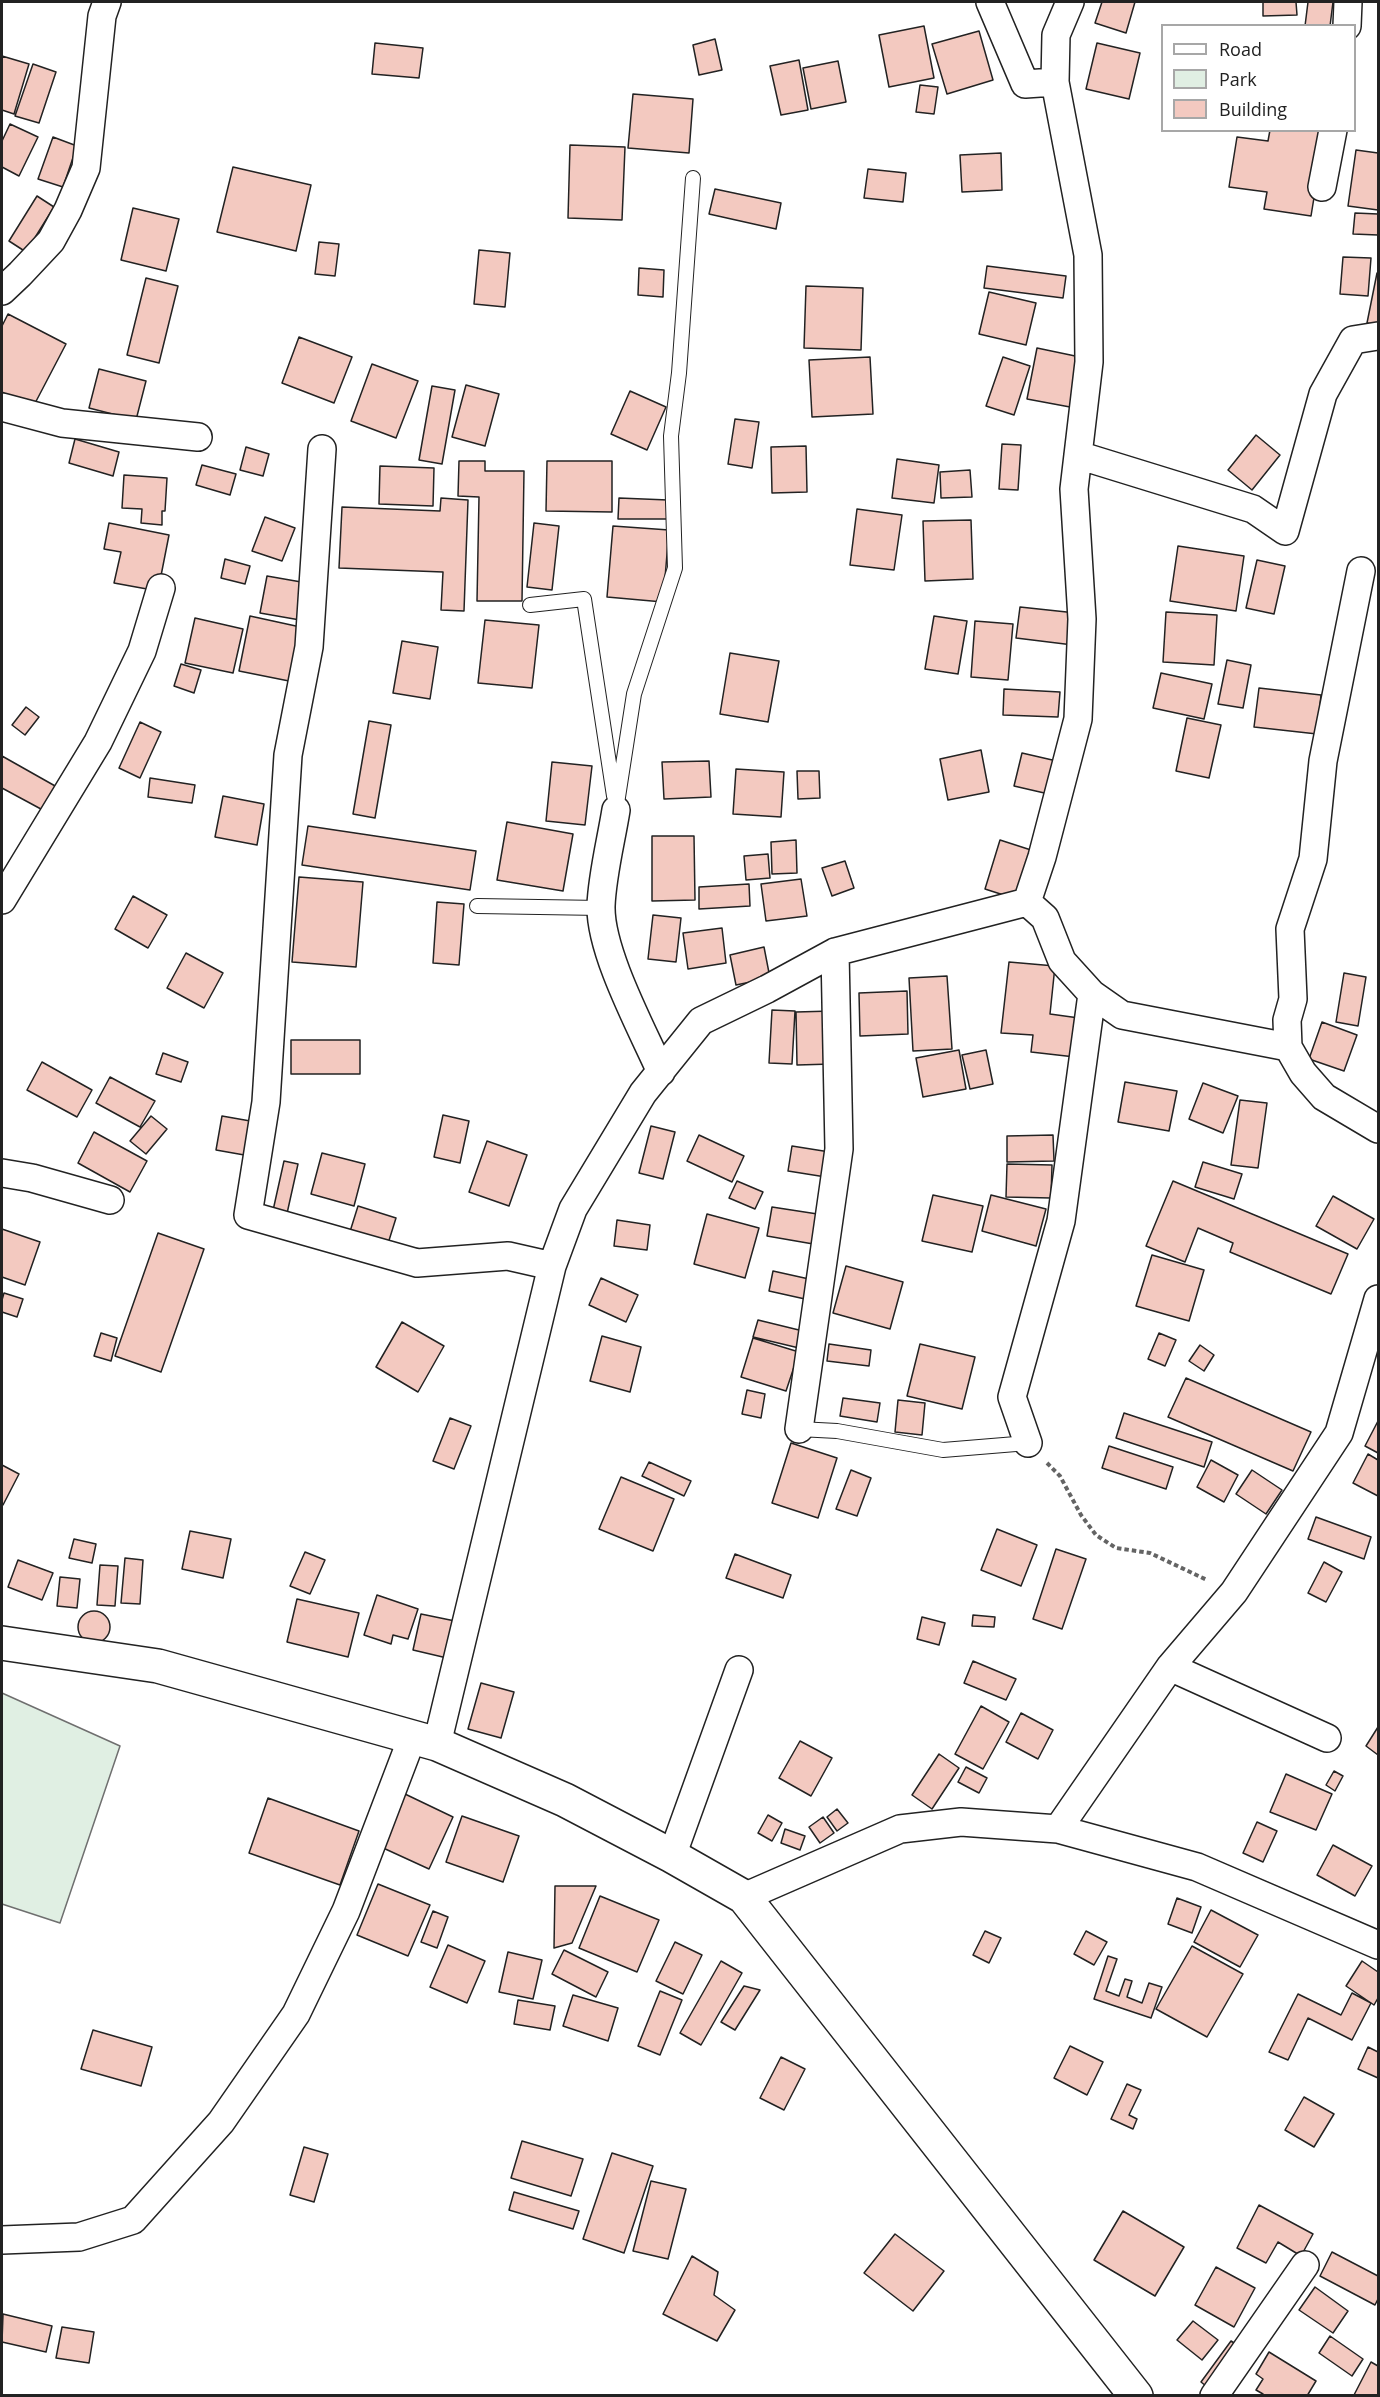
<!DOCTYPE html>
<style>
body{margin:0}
#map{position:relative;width:1380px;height:2397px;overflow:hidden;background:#fff;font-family:"Open Sans",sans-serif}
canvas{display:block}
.frame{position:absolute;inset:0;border:3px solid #222;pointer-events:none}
.legend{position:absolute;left:1161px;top:24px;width:195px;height:108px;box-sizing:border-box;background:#fff;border:2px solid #a7a7a7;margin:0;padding:8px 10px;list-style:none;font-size:18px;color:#222}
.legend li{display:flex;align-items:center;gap:12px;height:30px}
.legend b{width:30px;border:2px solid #a7a7a7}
</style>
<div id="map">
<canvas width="1380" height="2397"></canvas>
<div class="frame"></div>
<ul class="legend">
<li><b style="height:8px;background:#fff"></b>Road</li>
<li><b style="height:16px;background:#e0efe3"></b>Park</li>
<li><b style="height:16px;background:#f3c9c0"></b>Building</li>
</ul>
</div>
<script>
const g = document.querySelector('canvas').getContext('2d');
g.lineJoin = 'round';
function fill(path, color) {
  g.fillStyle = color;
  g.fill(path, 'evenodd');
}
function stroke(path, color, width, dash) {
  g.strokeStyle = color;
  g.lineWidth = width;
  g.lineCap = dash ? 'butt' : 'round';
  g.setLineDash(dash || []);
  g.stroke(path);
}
const green = new Path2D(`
 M2 1693 120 1746 60 1923 2 1904Z`);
fill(green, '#e0efe3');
stroke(green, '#6f6f6f', 1.5);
const building = new Path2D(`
 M1102 2H1135L1126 33 1095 23Z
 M1263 2H1296L1297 15 1263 16Z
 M1308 2H1333L1330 26H1305Z
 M924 26 934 78 889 87 879 35Z
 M979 31 993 80 947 94 932 44Z
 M715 39 722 70 699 75 693 45Z
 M375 43 423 48 419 78 372 74Z
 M1097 43 1140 53 1129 99 1086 89Z
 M2 56 29 64 14 114 2 110Z
 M799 60 808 110 781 115 770 66Z
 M838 61 846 102 811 109 803 68Z
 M33 64 56 72 39 123 15 116Z
 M920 85 938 87 934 114 916 112Z
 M633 94 693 99 689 153 628 148Z
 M10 124 38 137 19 176 2 167V141Z
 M1270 130H1325L1311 216 1264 209 1267 192 1229 187 1237 137 1268 141Z
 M53 137 77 146 63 187 38 179Z
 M570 145 625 147 622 220 568 218Z
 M1356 150 1378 153V210L1348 206Z
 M1001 153 1002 190 962 192 960 155Z
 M233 167 311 185 296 251 217 232Z
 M868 169 906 173 903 202 864 198Z
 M715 189 781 203 776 229 709 214Z
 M37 196 54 207 26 252 9 241Z
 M133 208 179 219 166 271 121 260Z
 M1355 213 1378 214V235L1353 234Z
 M319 242 339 244 335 276 315 274Z
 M479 250 510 253 505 307 474 304Z
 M1343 257 1371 258 1368 296 1340 294Z
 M987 266 1066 276 1063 298 984 288Z
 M639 268 664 270 663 297 638 295Z
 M1377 273H1378V325L1367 323Z
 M146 278 178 286 159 363 127 355Z
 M806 286 863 288 861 350 804 348Z
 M989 292 1036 303 1026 345 979 334Z
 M8 314 66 344 32 409 2 392V326Z
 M299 337 352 357 334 403 282 383Z
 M1037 348 1080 357 1070 407 1027 399Z
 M870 357 873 414 812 417 809 360Z
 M1003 357 1030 366 1014 415 986 406Z
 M372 364 418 381 396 438 351 421Z
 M99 369 146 381 136 420 89 408Z
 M466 385 499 394 485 446 452 437Z
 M432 386 455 390 442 464 419 460Z
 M630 391 666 407 647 450 611 434Z
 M735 419 759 422 752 468 728 464Z
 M1256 435 1280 455 1252 490 1228 470Z
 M75 439 119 452 113 476 69 463Z
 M1002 444 1021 445 1018 490 999 489Z
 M806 446 807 492 772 493 771 447Z
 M246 447 269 454 263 476 240 470Z
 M897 459 939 465 934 503 892 498Z
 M459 461H485V471H524L522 601H477L479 497 458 496Z
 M547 461H612V512L546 511Z
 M202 465 236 474 230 495 196 485Z
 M380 466 434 468 433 506 379 504Z
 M970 470 972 497 941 498 940 472Z
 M124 475 167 478 165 511H162V525L141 523 142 509 122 508Z
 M441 498 468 500 464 611 441 610 443 572 339 568 342 507 440 511Z
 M619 498 668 500 667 519H618Z
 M857 509 902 515 894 570 850 565Z
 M265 517 295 528 282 561 252 551Z
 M971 520 973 579 925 581 923 521Z
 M109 523 169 535 158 591 114 583 121 552 104 549Z
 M534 523 559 526 552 590 527 587Z
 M613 526 669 530 663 602 607 597Z
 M1178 546 1244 556 1236 611 1170 601Z
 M225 559 250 566 245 584 221 578Z
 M1257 560 1285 566 1274 614 1246 608Z
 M267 576 307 583 300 620 260 613Z
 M1020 607 1076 613 1073 645 1016 638Z
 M1166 612 1217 615 1214 665 1163 662Z
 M250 616 305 628 294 682 239 671Z
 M934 616 967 621 958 674 925 669Z
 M195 618 243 629 233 673 185 663Z
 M485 620 539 625 532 688 478 683Z
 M975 621 1013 624 1008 680 971 677Z
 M402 641 438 647 430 699 393 693Z
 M730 653 779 661 768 722 720 714Z
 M1227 660 1251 665 1243 708 1218 704Z
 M181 664 201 670 194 693 174 686Z
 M1161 673 1212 684 1204 719 1153 708Z
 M1259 688 1321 695 1317 734 1254 727Z
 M1004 689 1060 692 1058 717 1003 715Z
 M26 707 39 717 25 735 12 725Z
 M1187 718 1221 725 1209 778 1176 771Z
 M369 721 391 725 375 818 353 814Z
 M140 722 161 732 140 778 119 768Z
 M981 750 989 792 948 800 940 759Z
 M1022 753 1061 762 1053 795 1014 786Z
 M2 756 64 791 52 815 2 788Z
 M709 761 711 797 664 799 662 762Z
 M552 762 592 766 585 825 546 821Z
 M736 769 784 772 781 817 733 814Z
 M797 771H819L820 798 798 799Z
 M150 778 195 785 192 803 148 797Z
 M223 796 264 804 257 845 215 837Z
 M507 822 573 834 563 891 497 880Z
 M308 826 476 851 470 890 302 865Z
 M652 836H694L695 900 652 901Z
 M796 840 797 873 772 874 771 842Z
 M1000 840 1031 850 1016 899 985 889Z
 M768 854 770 878 746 880 744 856Z
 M845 861 854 888 832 896 822 868Z
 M299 877 363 882 356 967 292 962Z
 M801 879 807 916 766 921 761 884Z
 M749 884 750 906 699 909V887Z
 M133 896 167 915 148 948 115 929Z
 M437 902 464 904 459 965 433 963Z
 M653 915 681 918 676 962 648 959Z
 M722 928 726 963 688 969 683 933Z
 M764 947 770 978 736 985 730 955Z
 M186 953 223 973 204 1008 167 988Z
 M1009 962 1055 966 1050 1014 1079 1018 1075 1057 1031 1052 1033 1035 1001 1033Z
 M1344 973 1366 977 1358 1026 1336 1022Z
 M947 976 952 1049 913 1051 909 978Z
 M907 991 908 1034 860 1036 859 993Z
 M772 1010 795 1011 792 1064 769 1063Z
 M832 1011V1064L797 1065 796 1012Z
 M1322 1022 1357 1035 1344 1071 1309 1059Z
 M291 1040H360V1074H291Z
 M959 1050 966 1089 923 1097 916 1058Z
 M986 1050 993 1084 970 1089 962 1055Z
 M163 1053 188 1062 181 1082 156 1074Z
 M42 1062 92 1090 77 1117 27 1090Z
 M110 1077 155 1101 140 1127 96 1103Z
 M1125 1082 1177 1091 1169 1131 1118 1122Z
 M1203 1083 1238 1096 1223 1133 1189 1119Z
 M1240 1100 1267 1103 1258 1168 1231 1165Z
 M443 1115 469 1121 460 1163 434 1157Z
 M151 1116 167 1129 146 1154 130 1141Z
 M222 1116 256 1122 250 1156 216 1150Z
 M651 1126 675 1132 663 1179 639 1173Z
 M94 1132 147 1161 130 1192 78 1163Z
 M699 1135 744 1156 732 1182 687 1161Z
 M1053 1135 1054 1161 1007 1162V1136Z
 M487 1141 527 1155 509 1206 469 1192Z
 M792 1146 836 1153 832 1178 788 1171Z
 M322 1153 365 1164 354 1206 311 1194Z
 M284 1161 298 1164 286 1218 272 1215Z
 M1203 1162 1242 1174 1234 1199 1195 1187Z
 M1007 1164 1052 1165 1051 1198 1006 1197Z
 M737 1181 763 1192 755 1209 729 1198Z
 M1173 1181 1348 1254 1331 1294 1230 1252 1233 1243 1198 1228 1185 1262 1146 1246Z
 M933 1195 983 1206 972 1252 922 1241Z
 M991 1195 1046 1209 1036 1246 982 1231Z
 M1333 1196 1374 1219 1357 1249 1316 1226Z
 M358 1206 396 1218 386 1250 348 1238Z
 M772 1207 824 1215 819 1245 767 1236Z
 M707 1214 759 1228 745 1278 694 1264Z
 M617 1220 650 1225 647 1250 614 1246Z
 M2 1229 40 1242 25 1285 2 1277Z
 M158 1233 204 1249 161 1372 115 1356Z
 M1152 1255 1204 1270 1189 1321 1136 1306Z
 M846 1266 903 1282 890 1329 833 1313Z
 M773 1271 818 1281 814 1301 769 1291Z
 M601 1278 638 1295 626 1322 589 1305Z
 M4 1293 23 1299 17 1317 2 1312V1300Z
 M758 1320 803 1331 799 1348 753 1337Z
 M402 1322 444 1346 418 1392 376 1367Z
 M101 1333 117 1338 111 1361 94 1356Z
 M1159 1333 1176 1340 1165 1366 1148 1359Z
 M602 1336 641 1347 630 1392 590 1381Z
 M753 1338 799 1352 786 1391 741 1377Z
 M829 1344 871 1350 869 1366 827 1361Z
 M920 1344 975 1357 962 1409 907 1396Z
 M1200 1345 1214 1355 1204 1371 1189 1361Z
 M1186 1378 1311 1432 1293 1471 1168 1417Z
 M747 1390 765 1394 761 1418 742 1414Z
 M843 1398 880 1403 877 1422 840 1416Z
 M898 1400 925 1403 922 1435 895 1432Z
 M1124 1413 1212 1442 1204 1467 1116 1438Z
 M450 1418 471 1426 454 1469 433 1461Z
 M1378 1421V1453L1365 1446Z
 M791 1443 837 1458 818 1518 772 1503Z
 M1109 1446 1173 1467 1166 1489 1102 1468Z
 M1368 1454 1378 1460V1496L1353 1483Z
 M1211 1460 1238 1475 1224 1502 1197 1487Z
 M649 1462 691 1481 684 1496 642 1476Z
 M2 1465 19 1474 3 1505 2 1504Z
 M851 1470 871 1478 857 1516 836 1509Z
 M1252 1470 1282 1490 1266 1514 1236 1494Z
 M621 1477 674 1499 653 1551 599 1529Z
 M1316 1517 1371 1537 1364 1559 1308 1539Z
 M997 1529 1037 1545 1021 1586 981 1570Z
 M190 1531 231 1539 223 1578 182 1569Z
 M74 1539 96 1544 92 1563 69 1558Z
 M1056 1549 1086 1559 1062 1629 1033 1619Z
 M305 1552 325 1560 310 1594 290 1586Z
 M735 1554 791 1575 783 1598 726 1578Z
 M125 1558 143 1560 140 1604 121 1603Z
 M18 1560 53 1573 42 1600 8 1587Z
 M1324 1562 1342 1572 1326 1602 1308 1593Z
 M100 1565 118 1566 115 1606 97 1605Z
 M60 1577 80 1579 77 1608 57 1606Z
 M377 1595 418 1609 408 1639 393 1635 391 1644 364 1635Z
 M297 1599 359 1613 348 1657 287 1642Z
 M78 1627a16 16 0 1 1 32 0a16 16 0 1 1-32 0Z
 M421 1614 455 1621 447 1658 413 1650Z
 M973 1615 995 1617 994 1627 972 1626Z
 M922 1617 945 1623 939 1645 917 1639Z
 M973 1661 1016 1679 1006 1700 964 1683Z
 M481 1683 514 1692 501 1738 468 1729Z
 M981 1706 1009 1722 983 1769 955 1754Z
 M1021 1713 1053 1730 1038 1759 1006 1742Z
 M1378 1727V1755L1366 1746Z
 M800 1741 832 1758 811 1796 779 1778Z
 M939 1754 959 1768 932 1809 912 1795Z
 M966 1767 987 1778 979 1793 958 1782Z
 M1334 1771 1343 1776 1335 1791 1326 1785Z
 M1286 1774 1332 1794 1316 1830 1270 1812Z
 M405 1794 453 1817 429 1869 381 1847Z
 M268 1798 359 1831 340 1885 249 1853Z
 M837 1809 848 1823 837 1831 827 1817Z
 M768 1815 782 1823 772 1841 758 1833Z
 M462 1816 519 1836 503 1882 446 1862Z
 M823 1817 834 1833 820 1843 809 1827Z
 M1257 1822 1277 1831 1263 1862 1243 1853Z
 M785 1829 805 1836 800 1850 781 1843Z
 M1333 1845 1372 1866 1355 1896 1317 1875Z
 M378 1884 430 1905 408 1956 357 1935Z
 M555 1886H596L572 1943 554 1948Z
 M600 1896 659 1920 637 1972 579 1948Z
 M1177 1898 1201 1907 1192 1933 1168 1924Z
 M1211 1910 1258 1935 1240 1967 1194 1942Z
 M433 1911 448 1917 437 1948 421 1942Z
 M985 1931 1001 1938 989 1963 973 1955Z
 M1086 1931 1107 1942 1094 1965 1074 1954Z
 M675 1942 702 1955 683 1994 656 1981Z
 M448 1945 485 1961 467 2003 430 1987Z
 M1192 1946 1243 1974 1207 2037 1156 2009Z
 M564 1950 608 1972 596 1997 552 1974Z
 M508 1952 542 1960 533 1999 499 1992Z
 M1108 1956 1117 1959 1106 1991 1119 1996 1125 1979 1132 1981 1127 1997 1142 2003 1149 1983 1162 1987 1151 2018 1094 1999Z
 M721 1961 742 1973 701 2045 680 2033Z
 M1362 1961 1378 1972V1998L1374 2005 1346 1986Z
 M744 1986 760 1990 735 2030 721 2022Z
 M660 1991 682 2000 660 2055 638 2046Z
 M1352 1993 1371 2003 1352 2040 1308 2018 1288 2060 1269 2052 1298 1994 1341 2015Z
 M573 1995 618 2008 608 2041 563 2026Z
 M518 2000 555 2006 550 2030 514 2024Z
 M93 2030 152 2047 141 2086 81 2069Z
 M1070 2046 1103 2062 1087 2095 1054 2078Z
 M1368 2047 1378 2052V2078L1358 2069Z
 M781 2057 805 2069 784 2110 760 2098Z
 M1127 2084 1141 2090 1129 2115 1137 2119 1133 2129 1111 2119Z
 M1304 2097 1334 2114 1314 2147 1285 2130Z
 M522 2141 583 2159 571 2196 511 2178Z
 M304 2147 328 2154 314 2202 290 2195Z
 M612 2153 653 2166 624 2253 583 2239Z
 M651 2181 686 2189 668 2259 633 2251Z
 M514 2192 579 2211 573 2229 509 2210Z
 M1259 2205 1313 2234 1301 2256 1278 2242 1266 2263 1237 2248Z
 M1123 2211 1184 2247 1155 2296 1094 2260Z
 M895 2234 944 2271 913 2311 864 2273Z
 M1332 2252 1378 2276V2299L1375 2305 1320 2276Z
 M692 2256 718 2272 714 2295 735 2310 717 2341 663 2314Z
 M1216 2267 1255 2288 1234 2327 1195 2305Z
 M1315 2287 1348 2311 1333 2333 1299 2310Z
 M3 2314 52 2326 46 2352 2 2342Z
 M1193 2321 1218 2340 1202 2360 1177 2340Z
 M62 2327 94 2332 89 2363 56 2358Z
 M1330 2336 1363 2359 1352 2376 1319 2353Z
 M1231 2341 1242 2348 1211 2390 1201 2382Z
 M1269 2352 1316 2381 1307 2396H1262L1263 2394 1256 2390 1263 2379 1256 2374Z
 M1371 2362 1378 2366V2396H1355L1354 2395Z`);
fill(building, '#f3c9c0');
stroke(building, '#222', 1.5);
const lane = new Path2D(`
 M530 605 584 599 614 796
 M616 810 634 694 675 568 671 436 679 373 693 178
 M477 906 601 908
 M799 1429 837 1431 943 1450 1028 1443`);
const street = new Path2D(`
 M990 2 1025 84 1055 82
 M1347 26 1348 2
 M1322 187 1333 130
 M2 291 20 274 51 241 68 210 86 168 102 16 107 2
 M2 407 62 423 198 437
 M322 449 309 647 288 755 266 1102 248 1215 417 1263 508 1256 552 1266
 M1078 455 1253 509 1285 531 1323 394 1353 340 1378 336
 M1361 571 1323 761 1313 859 1290 929 1293 999 1287 1020 1288 1047 1303 1073 1324 1097 1378 1129
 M616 810C611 841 602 876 601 906 600 952 642 1029 661 1072
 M2 900 98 742 142 651 161 588
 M1027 902 1045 918 1062 961 1092 994 1122 1015 1288 1047
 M2 1173 32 1178 110 1200
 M799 1429 839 1149 835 952
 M1028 1443 1012 1397 1061 1221 1092 994
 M1170 1667 1327 1738
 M437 1744 552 1266 573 1209 643 1093 701 1021 767 989 835 952 1027 902 1042 857 1078 719 1082 619 1074 489 1089 362 1088 255 1055 82 1056 35 1070 2
 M1058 1829 1170 1667 1234 1592 1339 1433 1378 1299
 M672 1856 739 1670
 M744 1897 900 1829 961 1822 1058 1829 1197 1867 1378 1945
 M2 2240 79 2237 133 2220 221 2122 296 2014 346 1911 412 1738
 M1214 2396 1305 2265`);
const secondary = new Path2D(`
 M2 1643 158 1666 437 1744 565 1800 672 1856 744 1897 1136 2396`);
stroke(lane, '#222', 16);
stroke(street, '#222', 30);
stroke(secondary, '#222', 36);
stroke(new Path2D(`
 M1047 1463 1060 1476 1081 1515 1096 1535 1116 1548 1150 1553 1207 1580`), '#646464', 4, [4.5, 3]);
stroke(lane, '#fff', 14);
stroke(street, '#fff', 27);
stroke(secondary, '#fff', 33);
</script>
